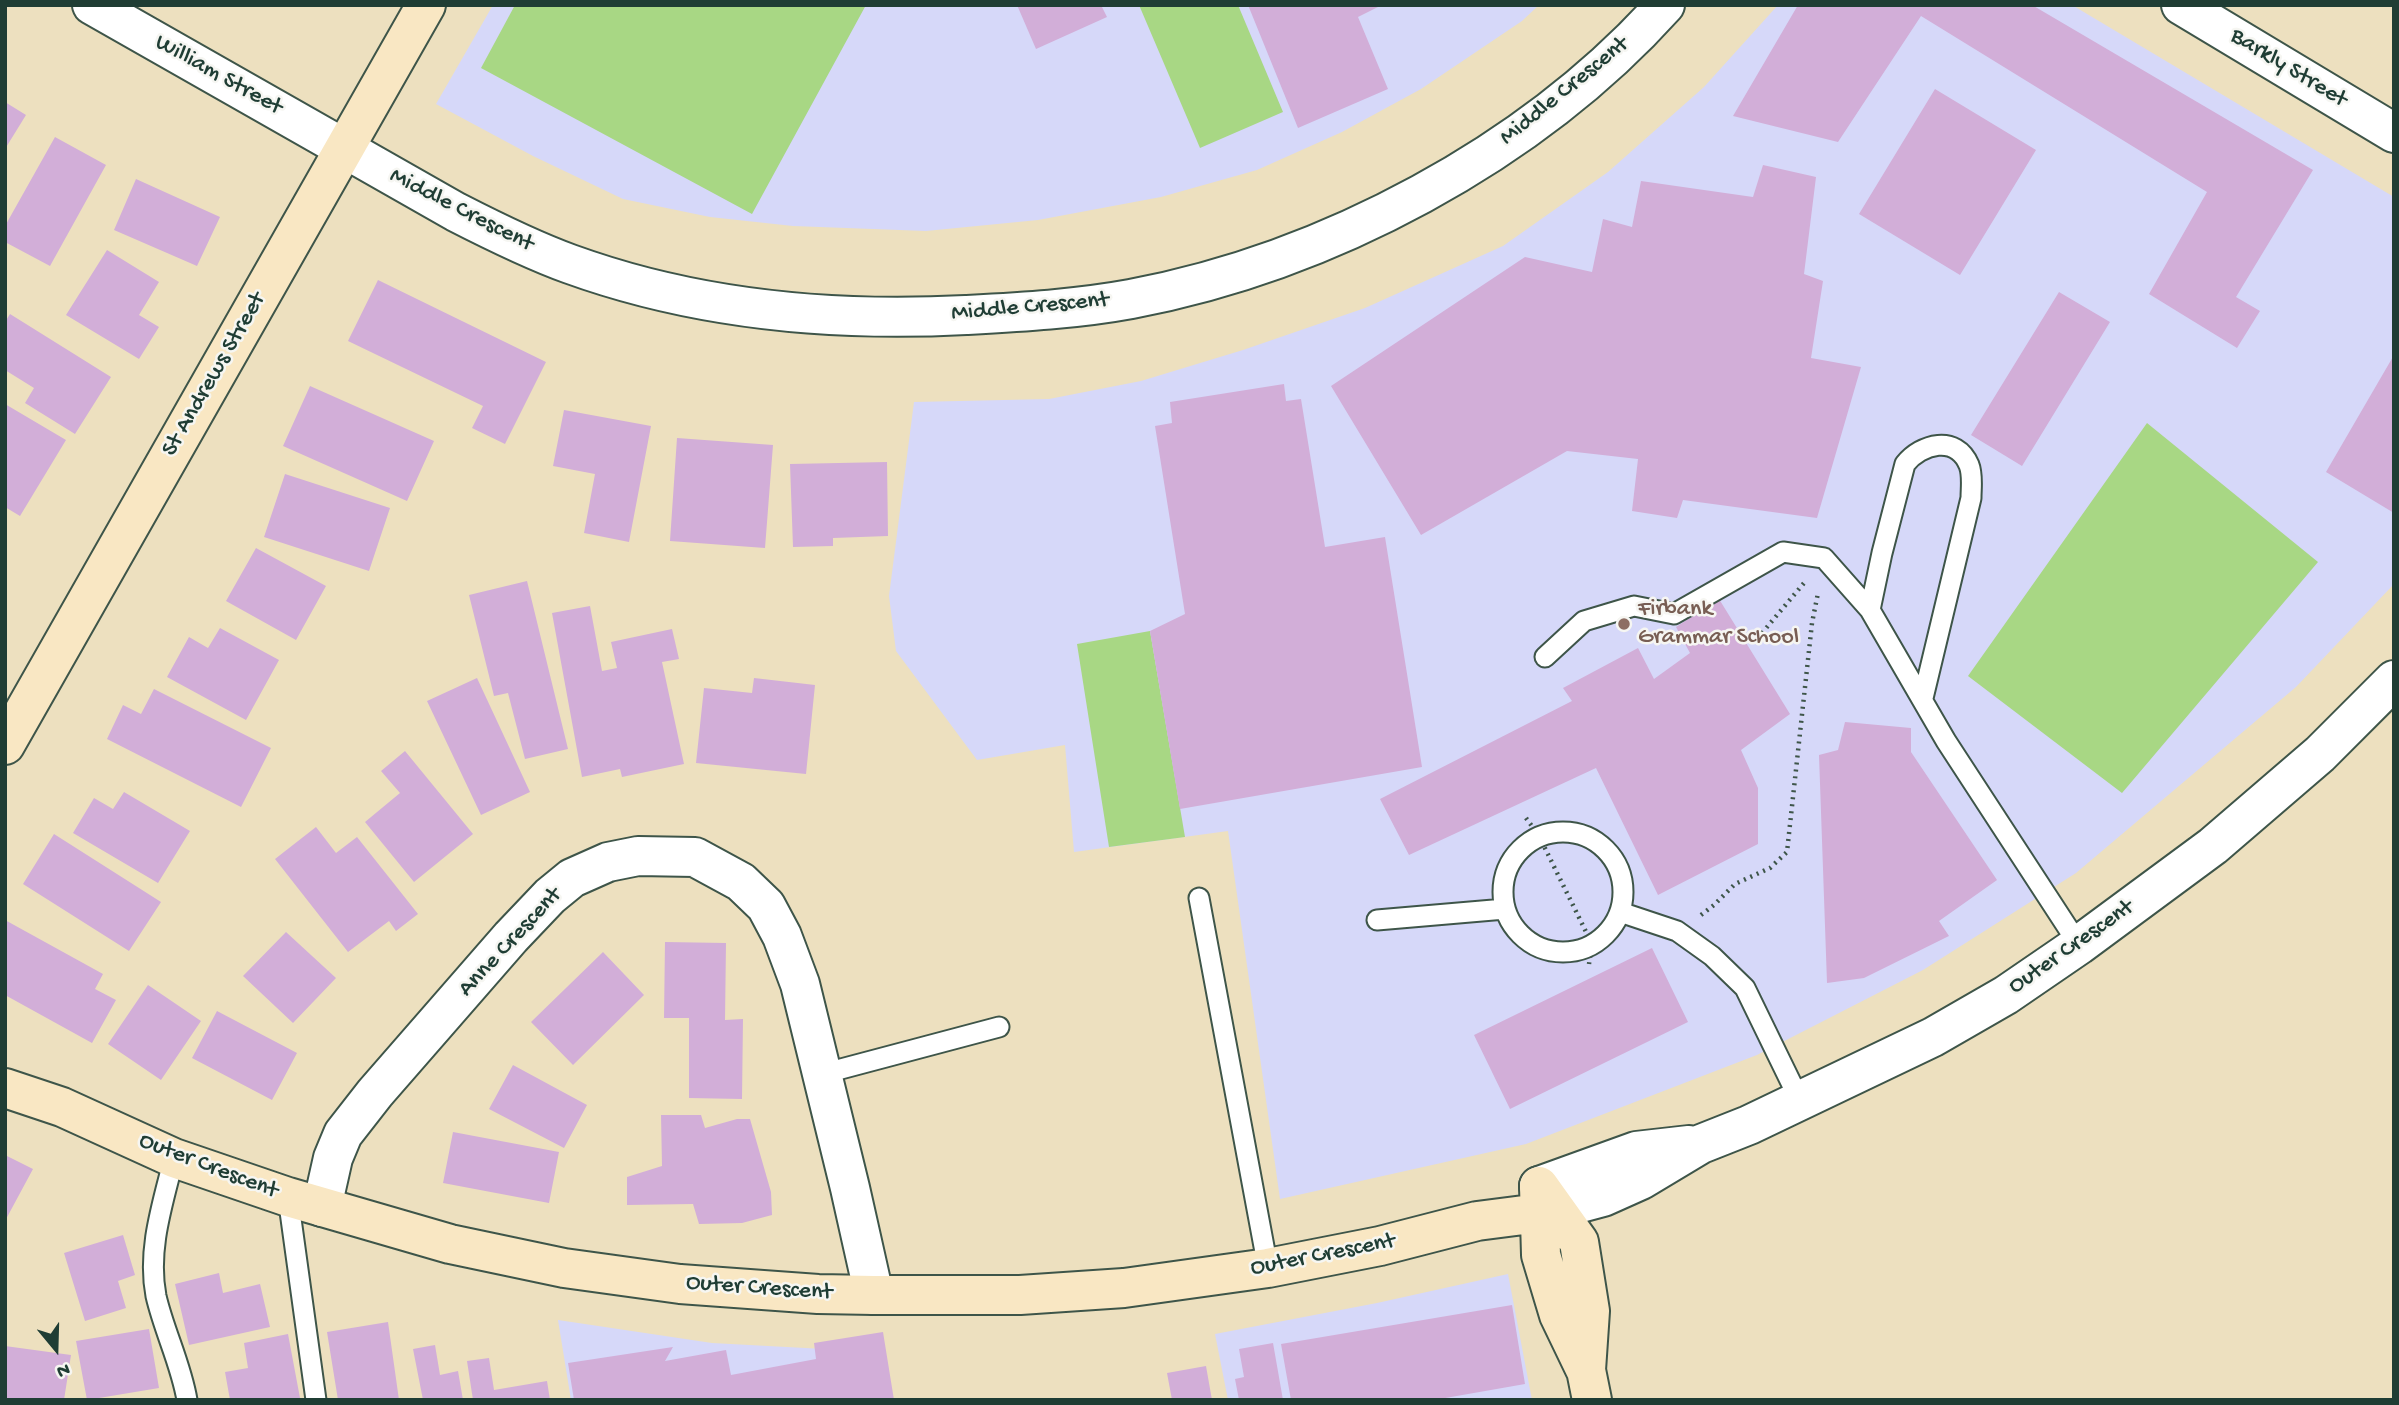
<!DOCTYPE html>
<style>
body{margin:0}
#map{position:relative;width:2399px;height:1405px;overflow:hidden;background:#ede0bf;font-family:"Gochi Hand",sans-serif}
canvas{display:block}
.frame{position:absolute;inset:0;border:7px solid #1f3d34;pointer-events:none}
.north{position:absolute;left:21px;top:1314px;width:70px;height:70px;-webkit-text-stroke:5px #f6f6f2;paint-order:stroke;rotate:161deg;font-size:19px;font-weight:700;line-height:28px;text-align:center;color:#1f3d34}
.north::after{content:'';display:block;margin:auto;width:24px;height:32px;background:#1f3d34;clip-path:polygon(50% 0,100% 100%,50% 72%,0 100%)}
</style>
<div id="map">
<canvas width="2399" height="1405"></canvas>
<div class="frame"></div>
<div class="north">N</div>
</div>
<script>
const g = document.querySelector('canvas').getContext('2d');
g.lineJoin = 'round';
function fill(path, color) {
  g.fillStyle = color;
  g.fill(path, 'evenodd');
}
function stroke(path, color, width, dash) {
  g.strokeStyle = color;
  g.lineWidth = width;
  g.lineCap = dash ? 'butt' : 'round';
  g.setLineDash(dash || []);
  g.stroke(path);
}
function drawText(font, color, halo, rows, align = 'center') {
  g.font = font + ' "Gochi Hand",sans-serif';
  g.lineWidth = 5;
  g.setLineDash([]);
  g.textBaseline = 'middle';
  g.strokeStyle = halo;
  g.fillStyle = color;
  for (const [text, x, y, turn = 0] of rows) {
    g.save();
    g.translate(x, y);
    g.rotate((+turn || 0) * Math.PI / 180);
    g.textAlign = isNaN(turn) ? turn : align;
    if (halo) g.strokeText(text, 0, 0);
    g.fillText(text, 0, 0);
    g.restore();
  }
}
fill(new Path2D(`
 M493 5H1539L1522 21 1421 89 1342 132 1257 170 1161 197 1038 220 926 231 793 226 710 217 623 199 533 156 436 104Z
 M1778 5H2072L2394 197V584L2296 687 2076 873 1923 970 1757 1055 1526 1144 1280 1199 1228 831 1074 852 1065 745 977 760 896 651 889 596 914 402 1049 399 1141 381 1243 350 1365 308 1503 246 1608 172 1704 87Z
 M1508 1274 1532 1400H1228L1215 1334 1377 1303Z
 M558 1320 712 1343 880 1352 889 1400H571Z`), '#d6d8f9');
fill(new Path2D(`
 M515 5H866L752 214 481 68Z
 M1139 5H1238L1283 112 1200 148Z
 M2147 423 2318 562 2122 793 1968 676Z
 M1150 631 1185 837 1109 847 1077 644Z`), '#a8d784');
fill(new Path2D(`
 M1017 5H1101L1107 17 1036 49Z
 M1248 5H1382L1358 17 1388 89 1298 128Z
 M1798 5H2032L2313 170 2236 297 2260 311 2237 348 2149 294 2207 192 1921 16 1838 142 1733 116Z
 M1935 89 2036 150 1960 275 1859 214Z
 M5 102 26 115 5 149Z
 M55 137 106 165 50 266 5 242V226Z
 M1763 165 1816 177 1804 274 1823 281 1811 358 1861 367 1817 518 1683 500 1677 518 1632 511 1638 459 1567 451 1421 535 1331 386 1525 257 1592 272 1603 219 1632 227 1641 181 1753 197Z
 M136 179 220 217 197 266 114 230Z
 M107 250 159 282 139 315 159 327 139 359 66 315Z
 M378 280 546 362 505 444 472 428 483 406 348 341Z
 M2059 292 2110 322 2022 466 1971 435Z
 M10 314 111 377 75 434 25 403 34 388 5 370V322Z
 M2394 355V513L2326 472Z
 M1284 384 1286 401 1301 399 1325 547 1385 537 1422 767 1180 809 1150 631 1185 614 1155 426 1172 423 1170 402Z
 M310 386 434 441 407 501 283 446Z
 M5 404 66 440 20 516 5 507Z
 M564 410 651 426 629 542 584 533 595 474 553 466Z
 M677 438 773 445 765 548 670 541Z
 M887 462 888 536 833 538V546L793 547 790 464Z
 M285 474 390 508 369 571 264 537Z
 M256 548 326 586 296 640 226 601Z
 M527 581 568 749 525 759 508 693 494 696 469 595Z
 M1719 599 1790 714 1741 750 1758 788V844L1658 895 1596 768 1409 855 1380 799 1572 701 1563 688 1638 648 1654 679 1690 653 1676 627Z
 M590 606 602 671 617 668 611 642 672 629 679 659 662 662 684 764 622 777 620 769 582 777 552 613Z
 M220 628 279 660 246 720 167 677 189 637 208 648Z
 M477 678 530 792 481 815 427 701Z
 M754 678 815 685 806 774 696 763 704 688 752 693Z
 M154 689 271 748 241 807 107 739 123 705 141 714Z
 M1845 722 1911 728V752L1997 880 1939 921 1949 936 1864 978 1827 983 1819 755 1838 750Z
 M405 751 473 834 414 882 365 822 400 793 381 771Z
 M124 792 190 831 158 883 73 833 94 798 113 809Z
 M316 827 336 853 357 837 418 914 396 931 389 921 348 952 275 859Z
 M54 834 161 902 129 951 23 884Z
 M5 920 103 974 95 989 116 1000 92 1043 5 995Z
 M286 932 336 978 293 1023 243 976Z
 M665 942 726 943 725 1020 743 1019 742 1099 689 1098V1018H664Z
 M1652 948 1688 1022 1510 1109 1474 1035Z
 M603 952 644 995 573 1065 531 1022Z
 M148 985 201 1021 161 1080 108 1044Z
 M217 1011 297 1053 272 1100 192 1058Z
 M513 1065 587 1105 564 1148 489 1109Z
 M661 1115H701L705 1128 737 1119H750L771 1192 772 1215 742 1223 699 1224 693 1204 627 1205V1177L662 1166Z
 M453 1132 559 1152 549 1203 443 1183Z
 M5 1155 33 1169 5 1221Z
 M123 1235 135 1275 118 1281 126 1308 85 1321 64 1253Z
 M219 1273 223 1293 260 1284 270 1327 189 1345 175 1284Z
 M1512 1305 1525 1384 1434 1400H1291L1281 1344Z
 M388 1322 399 1400H338L327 1332Z
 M149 1329 159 1388 87 1400 76 1341Z
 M883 1332 894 1400H574L568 1363 673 1347 665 1361 726 1350 731 1375 816 1359 814 1343Z
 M288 1334 300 1398 230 1400 225 1372 248 1368 244 1343Z
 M1273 1343 1283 1400H1239L1235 1379 1244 1377 1239 1349Z
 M435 1345 440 1375 458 1371 463 1400H423L413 1349Z
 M5 1346 71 1355 64 1400 5 1398Z
 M489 1358 494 1390 547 1381 550 1400H473L467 1361Z
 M1206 1366 1212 1400H1172L1167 1373Z`), '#d2aed8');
const lane = new Path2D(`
 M1870 610 1882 553 1905 464C1921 444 1956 434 1969 465 1973 475 1971 487 1971 498L1923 698
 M1545 657 1584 621 1634 606 1674 614 1783 552 1824 558 1870 610 1946 741 2079 945
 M1503 892a60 60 0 1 1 120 0a60 60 0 1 1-120 0Z
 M1199 898 1268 1268
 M1620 912 1677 931 1712 956 1745 988 1800 1101
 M1377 920 1505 909
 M822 1074 999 1027
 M174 1158C163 1203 147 1249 156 1296 164 1331 181 1364 187 1400
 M288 1197 316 1400`);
const street = new Path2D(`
 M92 5 456 212C493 231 531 250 570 264 697 310 833 322 966 315 1021 312 1077 309 1131 299 1327 262 1531 154 1665 5
 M2181 5 2394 133
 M1539 1186 1636 1151 1689 1145
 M322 1207 333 1158 343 1134 375 1093 511 937 550 896 572 878 608 862 638 856 695 857 741 882 766 906 782 936 800 984 850 1188 874 1295
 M1547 1212 1603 1197 1641 1180 1701 1144 1749 1125 1933 1037 2006 995 2079 945 2213 846 2320 754 2394 680`);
const secondary = new Path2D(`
 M5 745 426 5
 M5 1088 62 1107 174 1158 288 1197 450 1244 564 1268 680 1284 818 1294 874 1295H1020L1124 1288 1268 1268 1380 1246 1477 1221 1547 1212
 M1539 1186 1579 1242 1590 1311 1586 1370 1592 1400
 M1539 1186 1541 1255 1559 1315 1585 1369`);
stroke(lane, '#3e5549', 23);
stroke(street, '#3e5549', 42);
stroke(secondary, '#3e5549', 42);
stroke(new Path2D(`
 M1762 633 1804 583
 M1526 818 1539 836 1592 944 1589 964
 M1701 915 1714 905 1735 884 1770 868 1787 852 1812 623 1818 593`), '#3e5549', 4.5, [2, 5]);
stroke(lane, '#fff', 19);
stroke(street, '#fff', 38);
stroke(secondary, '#f9e7c3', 38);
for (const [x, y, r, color] of [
 [1624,624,7,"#8d6e63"]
]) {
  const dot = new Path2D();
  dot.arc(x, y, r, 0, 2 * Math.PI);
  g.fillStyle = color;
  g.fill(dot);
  stroke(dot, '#f6f6f2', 2.5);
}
drawText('24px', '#1f3d34', '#f6f6f2', [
 ["Barkly Street",2288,69,31],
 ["William Street",218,76,29],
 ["Middle Crescent",1565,92,-39],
 ["Middle Crescent",461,211,27],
 ["Middle Crescent",1030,308,-5],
 ["St Andrews Street",215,375,-60],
 ["Anne Crescent",511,943,-47],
 ["Outer Crescent",2072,948,-35],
 ["Outer Crescent",208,1167,21],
 ["Outer Crescent",1323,1256,-11],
 ["Outer Crescent",759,1289,4]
]);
drawText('24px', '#785e54', '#f6f6f2', [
 ["Firbank",1638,610],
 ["Grammar School",1638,638]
], 'left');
</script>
